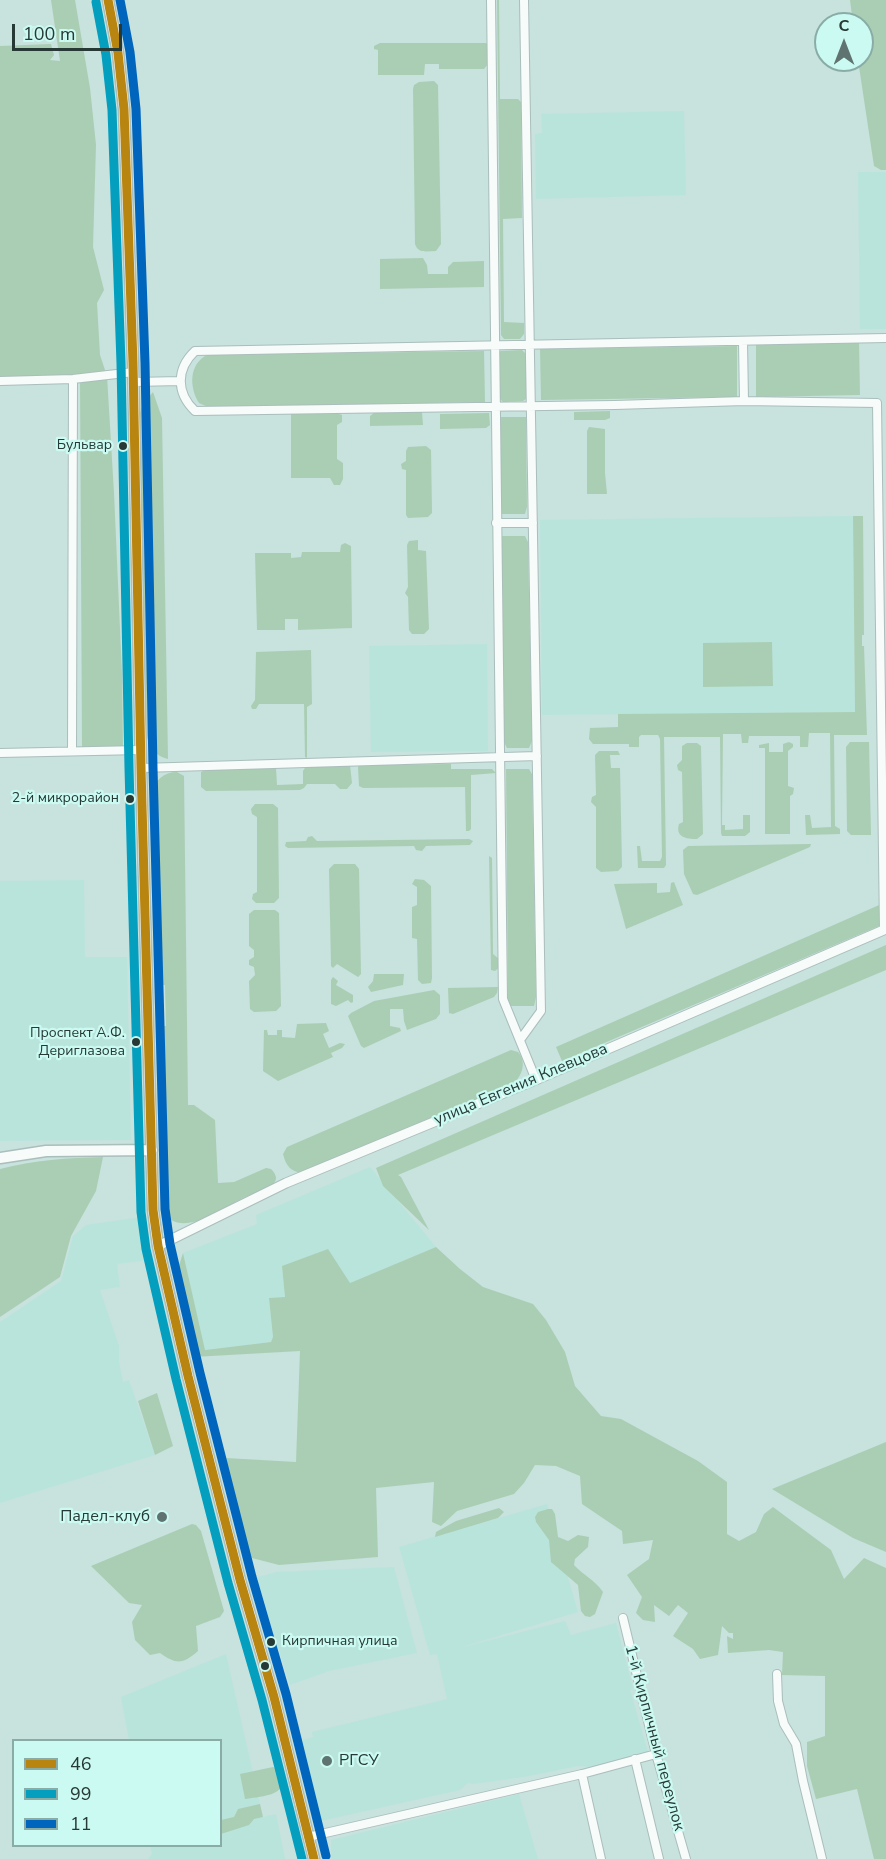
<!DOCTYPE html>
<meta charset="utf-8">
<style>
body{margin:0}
#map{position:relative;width:886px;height:1859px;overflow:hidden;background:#c8e2de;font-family:"Nunito Sans",sans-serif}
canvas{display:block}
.legend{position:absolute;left:12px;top:1739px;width:210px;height:108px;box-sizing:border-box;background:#cbfaf2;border:2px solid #89ada6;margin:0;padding:8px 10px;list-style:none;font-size:18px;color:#263935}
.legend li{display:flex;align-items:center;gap:12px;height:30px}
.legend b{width:30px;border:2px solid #89ada6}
.north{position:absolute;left:814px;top:12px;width:60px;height:60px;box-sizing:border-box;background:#cbfaf2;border:2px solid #89ada6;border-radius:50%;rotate:0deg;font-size:16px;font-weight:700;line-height:24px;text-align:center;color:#263935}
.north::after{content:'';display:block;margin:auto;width:21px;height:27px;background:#5f7470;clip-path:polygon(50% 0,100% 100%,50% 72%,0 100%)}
.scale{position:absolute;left:12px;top:24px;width:110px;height:27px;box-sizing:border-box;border:3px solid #263935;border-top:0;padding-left:8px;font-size:18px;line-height:21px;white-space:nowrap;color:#263935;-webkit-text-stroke:4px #cbfaf2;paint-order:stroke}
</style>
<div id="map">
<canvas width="886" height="1859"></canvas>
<ul class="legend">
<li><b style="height:8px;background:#b88510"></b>46</li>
<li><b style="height:8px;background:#049ebf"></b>99</li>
<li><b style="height:8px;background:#0065bd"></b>11</li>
</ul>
<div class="north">С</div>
<div class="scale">100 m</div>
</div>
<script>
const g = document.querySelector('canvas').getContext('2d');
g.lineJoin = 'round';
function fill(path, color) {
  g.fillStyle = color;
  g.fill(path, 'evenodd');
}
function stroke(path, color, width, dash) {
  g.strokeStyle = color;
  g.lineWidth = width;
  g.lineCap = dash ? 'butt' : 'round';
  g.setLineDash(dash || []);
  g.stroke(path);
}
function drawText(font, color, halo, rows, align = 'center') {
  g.font = font + ' "Nunito Sans",sans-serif';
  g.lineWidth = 4.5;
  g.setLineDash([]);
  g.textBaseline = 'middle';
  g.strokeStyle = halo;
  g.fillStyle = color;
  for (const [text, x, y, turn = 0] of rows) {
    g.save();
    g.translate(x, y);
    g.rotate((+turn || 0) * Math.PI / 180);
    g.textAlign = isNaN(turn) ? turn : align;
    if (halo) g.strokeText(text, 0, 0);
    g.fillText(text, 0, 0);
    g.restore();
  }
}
fill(new Path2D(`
 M684 111 686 195 536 199 535 134 542 133 541 114Z
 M858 172H886V329H860Z
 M853 516 855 712 542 715 540 520Z
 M487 644 488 751 371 752 369 646Z
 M84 880 85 957H127L131 1140 0 1141V881Z
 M370 1167 436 1247 350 1283 282 1266 285 1297 269 1298 273 1337 271 1342 204 1350 183 1253 257 1224 256 1215Z
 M142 1217 149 1260 117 1264 120 1287 100 1290 119 1346V1362L123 1382 129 1380 155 1455 0 1503V1322L61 1281 73 1236 86 1225Z
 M547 1504 578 1612 459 1648 565 1621 571 1635 616 1623 633 1689 630 1690 648 1752 591 1767 578 1766 524 1777 473 1784 468 1783 460 1790 321 1821 302 1740 313 1737 312 1732 447 1699 437 1654 430 1655 399 1547Z
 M394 1567 417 1653 329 1671 290 1685 258 1586V1577L276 1572Z
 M226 1654 263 1817 276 1814 285 1859H148L152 1854 150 1846H220V1740H129L121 1697Z
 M519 1794 538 1859H331V1840Z`), '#b9e4dc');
fill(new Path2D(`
 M51 0H75L90 88 96 145 93 247 104 290 97 303 100 355 107 376 114 493 122 674 123 748H82L80 376 0 378V46L51 44 54 55 50 60 60 61Z
 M497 0H499L500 99H518L521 102 522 218 503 219 504 322 524 323V334L520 339H504L501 335Z
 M850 0H886V170H881L874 166 858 60H862V24H853Z
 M380 43H486L488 45V64L484 69H439V64H425L424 75H378V50L374 49V46Z
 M434 81 438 85 441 244 436 251C427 251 418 254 415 244L413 89 414 85 419 82Z
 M423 258 427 265 428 274H448V267L453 262 484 261V287L380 289V259Z
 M859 343 860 395 756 397V345Z
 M737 346V397L541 400 540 349Z
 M522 350 527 355 526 399 523 401 503 402 498 397V353L501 351Z
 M484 351 485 402 208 407 199 403C189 387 189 364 207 355Z
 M153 392 162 418 168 759C156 756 149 749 147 736L140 413 143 404Z
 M610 411V418L605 420H574V412Z
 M375 412H422L423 425 370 426V416Z
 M291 413H337L342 415V422L337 425V459L343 463V479L340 485H334L330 478H291Z
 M489 413 490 425 486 428 440 429V414Z
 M498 417H526L527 507 525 514H502L500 512Z
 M589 427 605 429V473L607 494H587V431Z
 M426 446 431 450 432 513 428 517 408 518 406 515V470L402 469 401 464 406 461V451L408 447Z
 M853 516H863L864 635H862V646H864L867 735H834L835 826 840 829V834L806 835 805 815H810L812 828 831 827 830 733H809L808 747H800V736H749L748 743H742L741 734H723L722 825H725V830L743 829V815H750V832L745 836H722L721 833 720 737H664L666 865 664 868H638L637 846H640L642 861H660L662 857 660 739 658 735H641L639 737V747H629V744H593L589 739 590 728 618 727V714L855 712Z
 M502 536H525L528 542 532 741 529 748H507L504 742 500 541Z
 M418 540V550L426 551 429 629 424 634H412L409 630 408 597 405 593 408 587 407 545 409 541Z
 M345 543 351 546 352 628 298 630V619H285V630H257L255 553H291V558L301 557 302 552H340L341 545Z
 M772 642 773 686 703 687V643Z
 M311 650 312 704 307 707V758L305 757 304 704H259L256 709H252L251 706 255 700 256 652Z
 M789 742 793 744V747L788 751V786L794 788 793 794 790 796V834H765V748H759V745L769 743V752H783V744Z
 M850 742H869L871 835H851L847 831 846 747Z
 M687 743H697L701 746 703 834 697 839C686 839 675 837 679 824L683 822 682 772 678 770 677 765 682 760V746Z
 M599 751H618L620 755H610L611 768H620L622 867 618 871 601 872 596 868V807L591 802 592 797 596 795 595 755Z
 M451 764V769H492L496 773 471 775V829L469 831H466L465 787 363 788 359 786 358 767 360 765Z
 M350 765 352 783 347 789H340L335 784H307L304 788 300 790 206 791 201 787V772L207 769 276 768 277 785 303 784V771L306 766Z
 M506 769H529L532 774 536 997 534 1006H511L508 1001Z
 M177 772 184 776 188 1105H194L215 1120 218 1183 234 1182 266 1168 271 1169C275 1173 279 1179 273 1184 265 1192 249 1194 239 1200 223 1209 183 1236 167 1216 161 1208 161 1195 160 1185L156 1026H166L165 985H160L155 980 151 793C155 780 164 772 177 772Z
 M255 804H273L278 808 279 898 274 903H256L252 899 253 894 257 892V817L252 814 251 809Z
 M312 836 317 841 469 839 473 841 470 845 426 846 422 851 416 850 414 846 288 848 285 846 286 842 306 841 308 837Z
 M809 844H811L810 847 697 895 693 894 684 874 683 850 688 846Z
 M489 856 492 858 493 954 499 959 500 967 495 971 491 970Z
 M334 864H355L359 869 361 974 358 977 337 964 333 968 331 966 329 869Z
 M415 879 424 880 431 886 432 978 431 983 422 984 418 980 417 939 412 938V907L417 905V887L412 884Z
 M674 882 683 905 626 929 614 884 657 883V893L670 892 671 883Z
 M886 902V923L562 1061 556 1047Z
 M254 910H275L279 913 281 1006 276 1011 254 1012 250 1009 249 981 255 975 254 967 249 965V960L254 957V950L249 946V914Z
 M886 945V970L398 1175 401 1177 429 1230 383 1186 376 1168Z
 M374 974H404L403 985 371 992 368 987 373 981Z
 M333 977 338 981 336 985 353 995V1002L351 1003 348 1000 336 1006 331 1004V980Z
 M498 987 497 993 494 997 453 1014 449 1013 448 988Z
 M434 990 440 995V1014L436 1019 407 1030 404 1021 403 1009H390V1026L400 1028 401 1031 364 1048 361 1046 348 1016 351 1013 374 1001Z
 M326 1023 329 1031 323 1034 329 1048 340 1043 345 1044 342 1048 331 1053 333 1057 278 1081 263 1071 264 1030H267L268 1035H277V1030H282V1037L295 1038 297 1024Z
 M511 1050 518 1052C528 1063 521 1079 510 1086L303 1173C291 1172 286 1166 283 1154L287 1147Z
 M103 1157 96 1191 71 1236 60 1277 0 1317V1169C34 1160 68 1158 103 1157Z
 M436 1247 460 1269 483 1287 533 1304 546 1320 565 1352 575 1386 601 1416 621 1419 698 1461 727 1482V1534L739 1541 756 1532 764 1514 773 1507 831 1550 844 1579 864 1558 886 1568V1859H874L857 1789 816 1799 807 1766V1742L825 1736V1676L782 1675 783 1652 769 1650 728 1653 727 1636 733 1639V1633H729L722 1626 718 1655 700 1659 693 1649 673 1636 688 1613 678 1605 669 1616 654 1605 655 1622 643 1620 636 1613 642 1597 627 1575 649 1559 653 1540 623 1544 622 1531 582 1504 580 1476 556 1466 535 1465 524 1483 514 1494 457 1511 441 1526 432 1522 434 1482 376 1488 378 1557 279 1565 252 1558 241 1538 226 1458 296 1462 300 1351 193 1357 175 1278 183 1253 205 1350 271 1342 273 1337 269 1298 285 1297 282 1266 328 1249 350 1283Z
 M157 1393 173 1446 155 1455 138 1401Z
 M886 1442V1552L853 1538 772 1489Z
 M499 1508 504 1512 498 1518 435 1537 436 1532 456 1521Z
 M548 1509H552L555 1514 558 1537 568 1541 578 1535 589 1537 588 1547 575 1559 574 1565C583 1575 595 1580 603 1592L595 1614 590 1617 585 1616 581 1611 578 1585 551 1562 549 1540 536 1522 535 1517 538 1512Z
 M192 1524 196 1525 201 1531 224 1611 220 1617 196 1626 198 1651C183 1664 177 1665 160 1653L150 1655 135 1640 132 1622 142 1605 129 1603 91 1566Z
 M273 1767C278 1769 281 1771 283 1777 288 1796 257 1797 245 1799L240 1774Z
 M260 1804 263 1817 254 1819 249 1825 221 1834V1820L234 1817 238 1809Z`), '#aaceb4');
const minor = new Path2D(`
 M491 0 503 999 536 1080
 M743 341 744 401
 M0 381 73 379 134 372
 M134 382 180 381
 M496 523H533
 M72 751 73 379
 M0 753 141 750
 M141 768 537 756
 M884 930 877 403 744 401 615 405 195 411C176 393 176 369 195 351L886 338
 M520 1040 541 1011 524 0
 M623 1618 656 1754 686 1859
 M777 1674 778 1701 784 1724 796 1744 803 1781 822 1859
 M635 1759 659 1859
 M582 1774 601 1859
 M308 1837 582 1774 656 1754`);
const tertiary = new Path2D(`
 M158 1246 286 1183 538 1079 886 929`);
const secondary = new Path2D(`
 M108 0 118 53 124 109 133 363 141 768 153 1210 158 1246 188 1376 240 1580 274 1697 314 1859
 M0 1158 46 1151 152 1150`);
stroke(minor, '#aabebb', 10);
stroke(tertiary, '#aabebb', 11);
stroke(secondary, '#aabebb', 13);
stroke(minor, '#f7fbfa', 8);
stroke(tertiary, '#f7fbfa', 9);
stroke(secondary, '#f7fbfa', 10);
stroke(new Path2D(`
 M108 0 118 53 124 109 133 363 141 768 153 1210 158 1246 188 1376 240 1580 274 1697 314 1859`), '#b88510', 9);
stroke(new Path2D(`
 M96 2 106 55 112 110 121 363 129 768 141 1212 146 1249 176 1379 228 1583 262 1700 302 1859`), '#049ebf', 9);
stroke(new Path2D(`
 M120 0 130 52 136 109 145 363 153 768 165 1209 170 1244 200 1373 252 1577 286 1694 326 1856`), '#0065bd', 9);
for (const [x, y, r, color] of [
 [123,446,5,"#263935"],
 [130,799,5,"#263935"],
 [136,1042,5,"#263935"],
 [162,1517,6,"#5f7470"],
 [271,1642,5,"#263935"],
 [265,1666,5,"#263935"],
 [327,1761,6,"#5f7470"]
]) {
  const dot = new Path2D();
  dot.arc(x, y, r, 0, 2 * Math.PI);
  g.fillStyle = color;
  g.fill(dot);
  stroke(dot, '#cbfaf2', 2);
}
drawText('14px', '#263935', '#cbfaf2', [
 ["Бульвар",112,446],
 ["2-й микрорайон",119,799],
 ["Проспект А.Ф.",125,1034],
 ["Дериглазова",125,1052],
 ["Кирпичная улица",282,1642,"left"]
], 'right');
drawText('16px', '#263935', '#cbfaf2', [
 ["улица Евгения Клевцова",521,1085,-23],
 ["1-й Кирпичный переулок",654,1738,75]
]);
drawText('16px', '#263935', '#cbfaf2', [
 ["Падел-клуб",150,1517],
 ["РГСУ",339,1761,"left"]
], 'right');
</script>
